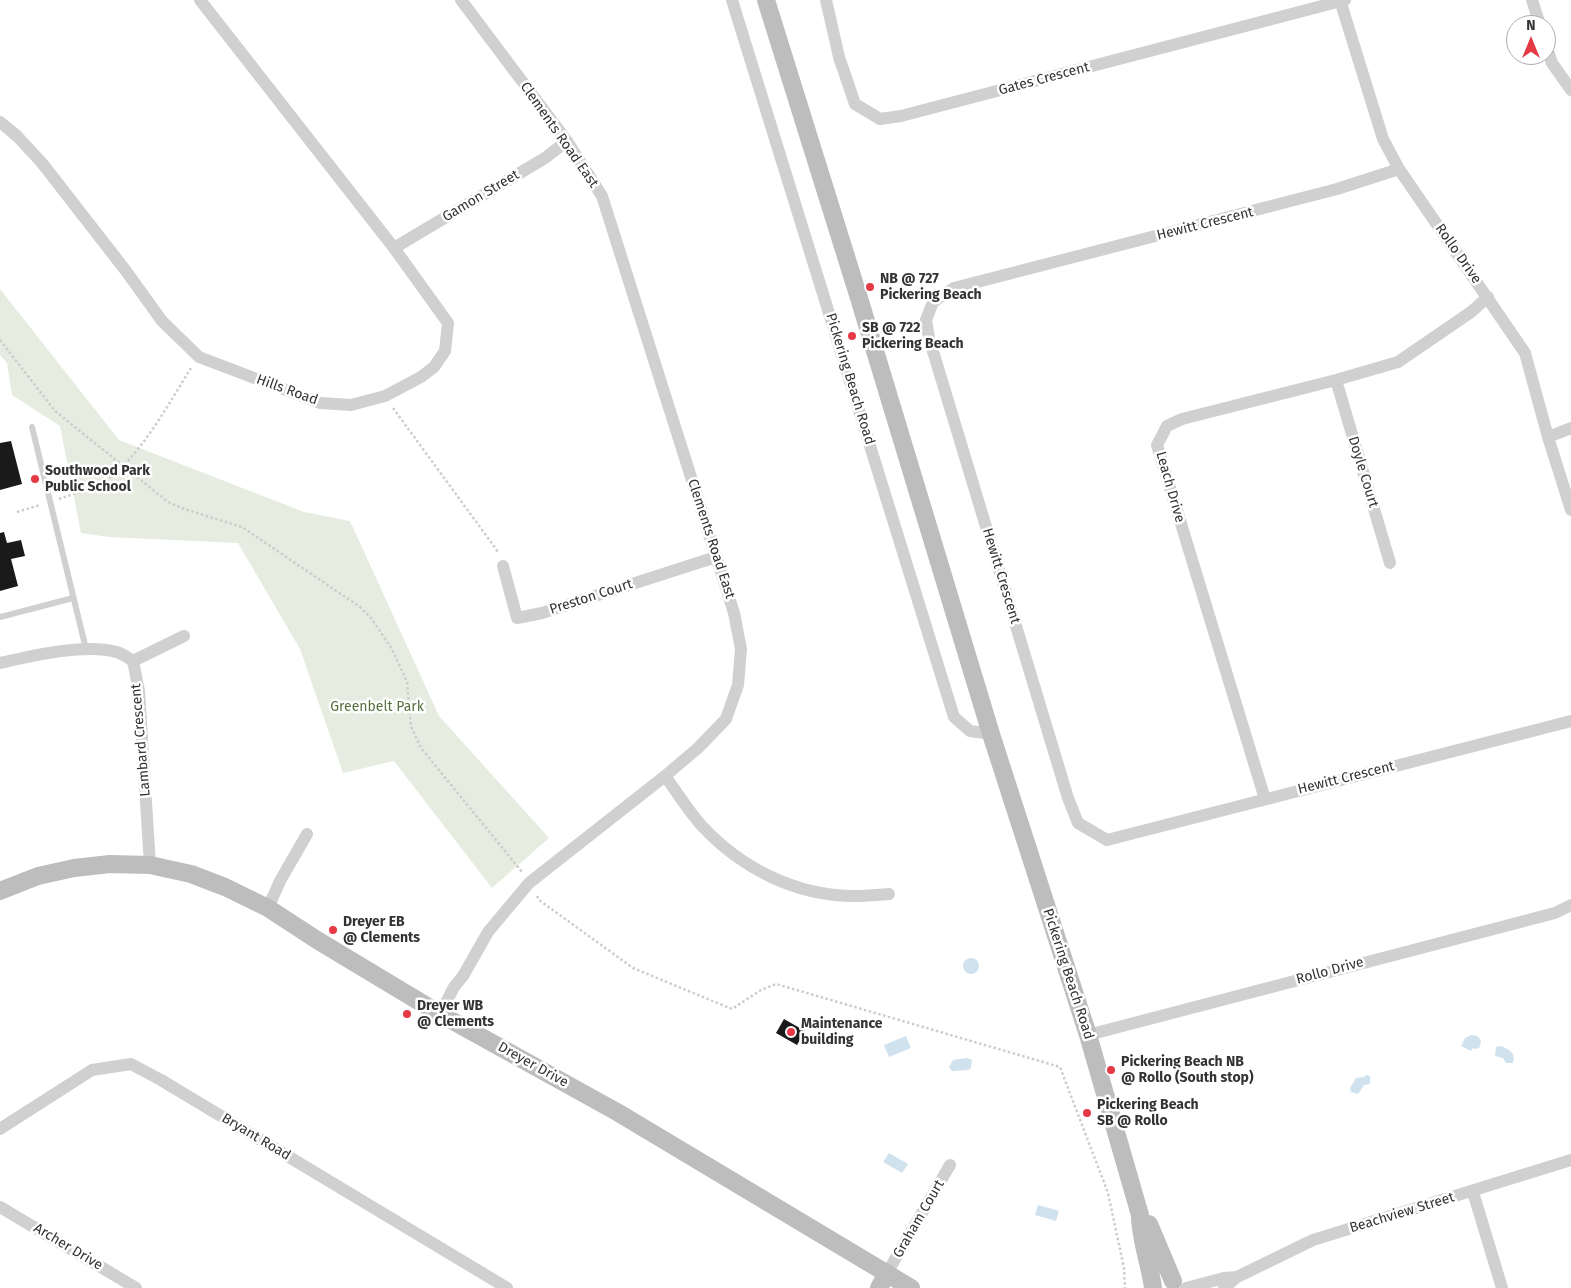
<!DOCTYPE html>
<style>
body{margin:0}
#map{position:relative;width:1571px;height:1288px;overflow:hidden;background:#fff;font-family:"Fira Sans",sans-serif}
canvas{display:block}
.north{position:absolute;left:1506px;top:15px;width:50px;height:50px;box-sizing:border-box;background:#fff;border:1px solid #adadad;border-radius:50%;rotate:0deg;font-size:14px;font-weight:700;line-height:20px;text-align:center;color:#333}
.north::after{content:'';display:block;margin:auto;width:18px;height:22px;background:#e63946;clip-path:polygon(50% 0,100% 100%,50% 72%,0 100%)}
</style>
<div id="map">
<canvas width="1571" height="1288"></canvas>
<div class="north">N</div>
</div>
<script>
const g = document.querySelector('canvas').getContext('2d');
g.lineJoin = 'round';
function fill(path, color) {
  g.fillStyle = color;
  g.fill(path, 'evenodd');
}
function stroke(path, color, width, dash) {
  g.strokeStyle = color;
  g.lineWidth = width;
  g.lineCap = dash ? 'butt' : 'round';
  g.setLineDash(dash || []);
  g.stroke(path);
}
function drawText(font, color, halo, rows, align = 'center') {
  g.font = font + ' "Fira Sans",sans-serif';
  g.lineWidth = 5;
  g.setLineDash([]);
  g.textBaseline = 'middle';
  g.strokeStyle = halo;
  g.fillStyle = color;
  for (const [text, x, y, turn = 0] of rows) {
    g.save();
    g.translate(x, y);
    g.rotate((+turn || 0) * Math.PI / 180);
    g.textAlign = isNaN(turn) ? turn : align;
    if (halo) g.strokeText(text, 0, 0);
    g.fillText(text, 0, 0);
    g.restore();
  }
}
fill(new Path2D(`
 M0 289 119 440 304 512 350 521 439 716 549 838 492 888 394 761 343 773 300 649 238 543 109 537 81 533 60 426 12 395 7 363 0 355Z`), '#e6ecdf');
fill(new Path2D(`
 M963 966a8 8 0 1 1 16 0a8 8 0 1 1-16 0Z
 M1471 1035 1477 1036 1481 1040 1480 1047 1476 1049 1473 1048 1471 1051 1461 1046 1465 1038Z
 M906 1036 911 1048 889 1057 884 1045Z
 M1501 1046C1510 1050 1516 1053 1513 1063H1506L1503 1058 1495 1056 1496 1047Z
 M967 1058 972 1060 971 1068 968 1070 952 1071 949 1067 953 1060Z
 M1366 1075 1370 1076V1084L1364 1085 1358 1094 1351 1092 1350 1088 1356 1078 1364 1077Z
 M889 1153 908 1164 902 1173 883 1162Z
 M1038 1205 1059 1211 1056 1221 1035 1215Z`), '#cfe2ee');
fill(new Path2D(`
 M11 441 22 484 0 490V443Z
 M4 532 7 543 21 540 25 556 11 559 18 586 0 591V533Z
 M784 1019 805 1031 797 1045 776 1033Z`), '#1a1a1a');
stroke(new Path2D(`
 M0 340 55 411 168 502 184 509 242 527 360 607 371 618 392 649 407 682 411 726 421 748 522 872
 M393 408 496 549 498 553
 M59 499C73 494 90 490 102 483 138 461 169 403 191 368
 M17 512 40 505
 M537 896 539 900 633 968 732 1009 761 990 776 984 1060 1067 1108 1193 1124 1268 1125 1288`), '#cdcdcd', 2.5, [2.5, 2.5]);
stroke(new Path2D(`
 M32 427 86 649
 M0 617 73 598`), '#d0d0d0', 6);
stroke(new Path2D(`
 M732 0 954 717 970 731 991 734
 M826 0 839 57 855 104 880 119 901 116 1345 0
 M1340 0 1383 139 1399 169 1525 353 1548 437 1571 510
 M1532 0 1540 25
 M1546 45 1552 63 1571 90
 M0 122 17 136 42 163 126 271 162 321 199 357 320 403 351 405 385 396 421 377 434 367 445 351 448 323 394 248 200 0
 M1399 169 1337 189 954 288 933 302 926 320 929 338 1068 798 1078 823 1107 840 1571 721
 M394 248 545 158 567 141
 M1336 380 1390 563
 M1548 437 1571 428
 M503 566 517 618 542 613 716 557
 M133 661 184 636
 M0 663C31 656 85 643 116 652 122 653 128 658 133 661L139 691 150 865
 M665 776C677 792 688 811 702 826 741 868 796 896 854 896 866 896 877 895 889 894
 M1265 799 1157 445 1167 426 1182 419 1336 380 1398 362 1471 312 1488 297
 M268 908 280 881 307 834
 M440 1014 454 987 463 976 488 932 529 883 665 776 698 748 726 719 738 685 741 649 734 613 602 196 567 141 461 0
 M1088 1035 1555 913 1571 905
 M0 1129 92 1070 131 1064 161 1080 507 1288
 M1473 1192 1502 1288
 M0 1207 136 1288
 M887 1273 950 1165
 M1186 1288 1224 1278 1237 1277
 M1224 1288 1237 1277 1313 1240 1571 1160`), '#d0d0d0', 12);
stroke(new Path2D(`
 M766 0 859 298 991 734 1088 1035 1140 1215C1140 1240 1150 1263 1153 1288
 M0 891 38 876 74 868 110 864 150 865 191 874 225 887 268 908 317 940 440 1014 617 1112 911 1288
 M1149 1224 1173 1281
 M879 1288 887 1273`), '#bdbdbd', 18);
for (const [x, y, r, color] of [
 [870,287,5,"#e63946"],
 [852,336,5,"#e63946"],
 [35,479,5,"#e63946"],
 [333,930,5,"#e63946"],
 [407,1014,5,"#e63946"],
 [791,1032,5,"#e63946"],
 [1111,1070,5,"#e63946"],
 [1087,1113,5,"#e63946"]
]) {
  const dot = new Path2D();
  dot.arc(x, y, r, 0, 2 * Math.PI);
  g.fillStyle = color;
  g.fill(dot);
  stroke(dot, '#fff', 2);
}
drawText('14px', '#333', '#fff', [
 ["Gates Crescent",1044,79,-15],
 ["Clements Road East",559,135,55],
 ["Gamon Street",481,196,-31],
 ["Hewitt Crescent",1205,224,-14],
 ["Rollo Drive",1458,254,55],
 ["Pickering Beach Road",850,379,73],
 ["Hills Road",287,390,20],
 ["Doyle Court",1363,472,73],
 ["Leach Drive",1170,487,74],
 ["Clements Road East",711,539,72],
 ["Hewitt Crescent",1001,576,73],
 ["Preston Court",591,597,-18],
 ["Lambard Crescent",141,740,-95],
 ["Hewitt Crescent",1346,778,-14],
 ["Rollo Drive",1330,971,-15],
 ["Pickering Beach Road",1068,974,72],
 ["Dreyer Drive",533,1065,29],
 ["Bryant Road",256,1137,31],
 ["Beachview Street",1402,1213,-17],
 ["Graham Court",919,1219,-60],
 ["Archer Drive",68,1247,31]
]);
drawText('bold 14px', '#333', '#fff', [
 ["NB @ 727",880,279],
 ["Pickering Beach",880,295],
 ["SB @ 722",862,328],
 ["Pickering Beach",862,344],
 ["Southwood Park",45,471],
 ["Public School",45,487],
 ["Dreyer EB",343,922],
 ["@ Clements",343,938],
 ["Dreyer WB",417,1006],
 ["@ Clements",417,1022],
 ["Maintenance",801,1024],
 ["building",801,1040],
 ["Pickering Beach NB",1121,1062],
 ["@ Rollo (South stop)",1121,1078],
 ["Pickering Beach",1097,1105],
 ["SB @ Rollo",1097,1121]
], 'left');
drawText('14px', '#56703f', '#fff', [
 ["Greenbelt Park",377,707]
]);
</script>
